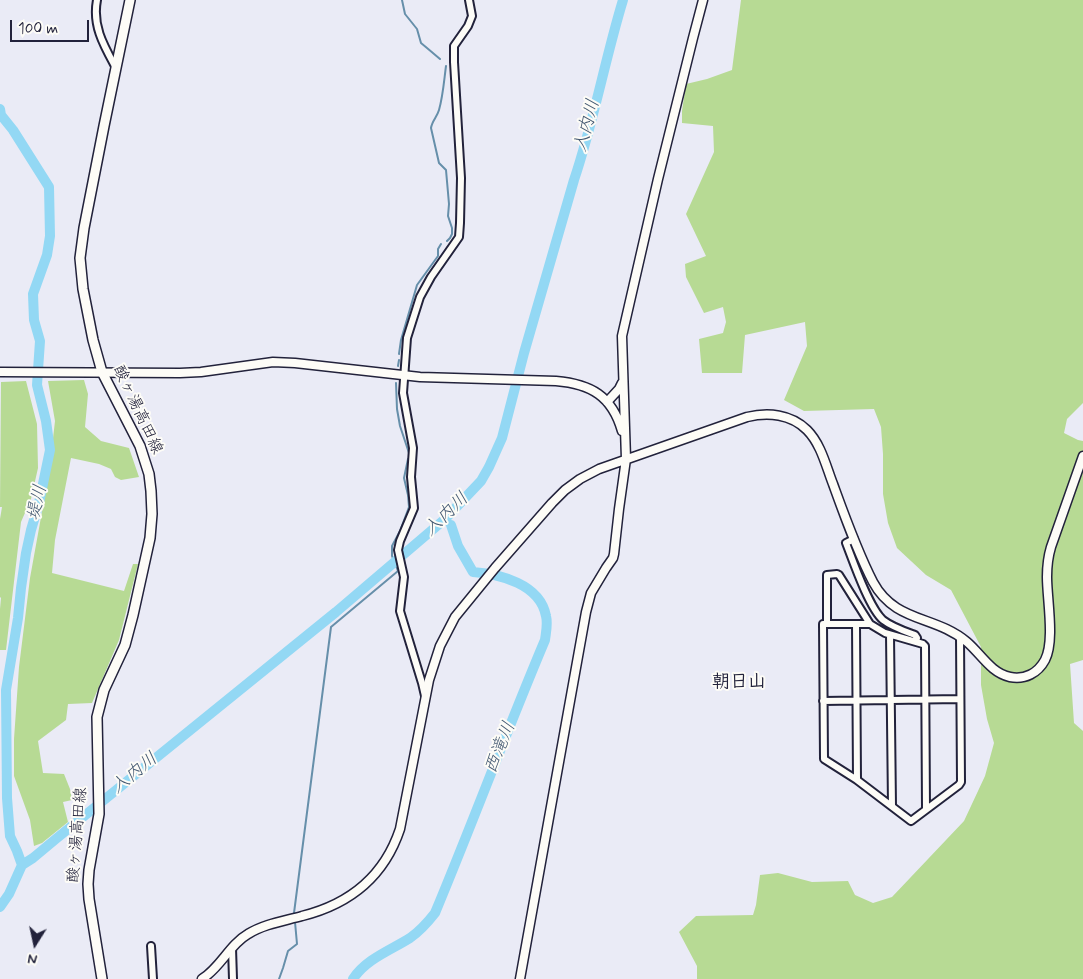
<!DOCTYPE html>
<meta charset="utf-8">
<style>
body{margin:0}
#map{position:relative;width:1083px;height:979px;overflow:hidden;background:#eaebf6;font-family:Mynerve,sans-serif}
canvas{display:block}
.north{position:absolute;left:10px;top:919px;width:50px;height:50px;-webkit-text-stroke:4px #fdfcf7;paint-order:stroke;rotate:190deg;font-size:14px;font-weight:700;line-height:20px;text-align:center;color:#22223b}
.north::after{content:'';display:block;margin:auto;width:18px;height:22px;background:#22223b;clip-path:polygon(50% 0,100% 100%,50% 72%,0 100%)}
.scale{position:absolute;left:10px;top:20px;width:79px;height:22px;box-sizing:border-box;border:2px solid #22223b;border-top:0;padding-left:6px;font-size:15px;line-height:18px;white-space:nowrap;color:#22223b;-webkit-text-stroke:4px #fdfcf7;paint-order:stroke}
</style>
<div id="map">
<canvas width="1083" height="979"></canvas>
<div class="north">N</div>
<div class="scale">100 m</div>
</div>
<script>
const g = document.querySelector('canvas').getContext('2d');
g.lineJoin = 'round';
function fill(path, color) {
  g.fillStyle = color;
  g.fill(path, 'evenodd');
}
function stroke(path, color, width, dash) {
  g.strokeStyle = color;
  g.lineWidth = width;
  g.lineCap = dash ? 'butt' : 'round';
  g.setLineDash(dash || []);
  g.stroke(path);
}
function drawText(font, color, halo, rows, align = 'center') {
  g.font = font + ' Mynerve,"Klee One",sans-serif';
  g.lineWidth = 4;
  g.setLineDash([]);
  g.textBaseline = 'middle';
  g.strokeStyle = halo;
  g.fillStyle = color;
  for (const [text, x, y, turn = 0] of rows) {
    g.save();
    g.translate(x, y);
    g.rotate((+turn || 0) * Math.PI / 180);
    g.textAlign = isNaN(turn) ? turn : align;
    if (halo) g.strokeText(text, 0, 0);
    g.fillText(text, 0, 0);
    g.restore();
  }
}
fill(new Path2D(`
 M741 0H1083V403L1067 419 1064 433 1078 440 1083 441V660L1070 664 1074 723 1083 731V979H697V966L679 932 696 916 753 915 756 905 760 875 778 873 812 882 848 881 855 895 873 903 892 897 964 821 985 776 994 743 987 719 981 685V647L951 590 926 575 897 548 888 523 883 494V454L881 427 874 409 804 411 784 400 807 346 805 322 745 335 742 373H702L699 339 723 333 726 322 723 307 704 313 686 277 685 264 706 256 686 214 714 152 713 126 682 123V111L686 84 707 79 732 70Z
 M84 380 88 394 85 427 101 441 129 448 139 477 121 480 115 477 111 469 99 464 71 458 55 540 52 573 124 591 133 564H138L119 640 92 703 68 704 66 720 38 741 43 773 64 774 70 789 72 800 63 802 68 822 42 843 34 846 30 820 14 776V739L19 667 30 578 49 473 55 421 48 381Z
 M26 381 37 424 38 468 31 499 21 522 6 650H0V609L1 598 0 597V519L2 507H0L1 382Z`), '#b7da94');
stroke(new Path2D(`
 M402 0 405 14 417 29 421 43 427 48 440 59
 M446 66C444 81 443 96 439 110 437 117 432 121 431 128L439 163 446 170 449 204 448 216 452 228V234L450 238 447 241
 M399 354 401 340 417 285 438 256V249L441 244
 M398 366 399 360
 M396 383 397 409 400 426 409 453
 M294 913 331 627 398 571 392 556V546L400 531 409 507 408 495 404 478 408 459
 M279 979 283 968 288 951 297 944 295 922`), '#668faa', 2);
stroke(new Path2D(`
 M0 109 1 115 13 130 49 187 50 236 47 255 33 294 34 320 40 341 37 385 46 421 50 450 39 503 31 530 26 553 21 588 18 618 6 690 7 798 10 836 17 851 22 865 9 894 0 907
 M22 865 33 858 57 838 336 612 445 519 481 481 489 467 502 438 524 353 574 180C594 121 605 59 623 0
 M353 979C366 959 391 950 410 938 420 931 428 922 435 913 473 822 507 730 545 640 546 632 548 624 546 616 540 584 500 574 473 572L458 546 451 525`), '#93d8f4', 10);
const minor = new Path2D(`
 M97 0C92 26 104 46 116 68
 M854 539 846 543C853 561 869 608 883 620 892 627 904 631 915 635L917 638 916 642
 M827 623V575L837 574 839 575 870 624 885 633 923 644 925 646 926 809
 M856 624 857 780
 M870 624H823L824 759 857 780 911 821 959 785 961 782 960 637
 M890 635 892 806
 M425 696 422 683 400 611 404 577 398 550 400 541 414 508 411 477 413 448 403 393 407 338 420 297 431 277 459 237 460 223 461 178 454 62V46L468 26 472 16 469 0
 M823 701 960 699
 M151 946 153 979
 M232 948 233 979`);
const tertiary = new Path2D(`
 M0 372 180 373 201 372 273 362 295 363 420 377 556 381C591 384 612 396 622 431
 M607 402 619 389 622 383
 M202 979C221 967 229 945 248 934 264 924 284 921 302 916 350 904 384 877 400 829L429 680 440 646 455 617 495 568 552 503 565 490 580 479 599 469 747 417C768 412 791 414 807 430 821 444 826 466 833 484 845 517 857 551 873 582 895 623 935 615 967 642 981 654 991 673 1010 677 1025 680 1038 673 1045 660 1055 641 1047 599 1047 577 1047 567 1048 557 1051 547L1083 456
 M520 979 586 612 591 593 606 568 613 558 614 554 619 509 626 459 622 336 658 179 693 38 703 0`);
const secondary = new Path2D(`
 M102 979 89 899 88 884 89 870 99 814 97 717 104 690 125 645 133 615 150 538 152 514 151 491 149 474 140 446 102 372 93 340 83 289 80 258 84 228 104 126 130 0`);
stroke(minor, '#22223b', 10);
stroke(tertiary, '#22223b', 11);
stroke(secondary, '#22223b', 12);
stroke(minor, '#fdfcf7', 6);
stroke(tertiary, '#fdfcf7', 8);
stroke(secondary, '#fdfcf7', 9);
drawText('16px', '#22223b', '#fdfcf7', [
 ["酸ヶ湯高田線",137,410,65],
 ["酸ヶ湯高田線",78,835,-85]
]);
drawText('italic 18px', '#445972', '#fdfcf7', [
 ["入内川",588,126,-75],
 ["堤川",38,503,-77],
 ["入内川",447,515,-44],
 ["西滝川",501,748,-68],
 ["入内川",135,774,-39]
]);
drawText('bold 18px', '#22223b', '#fdfcf7', [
 ["朝日山",739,683]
]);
</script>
